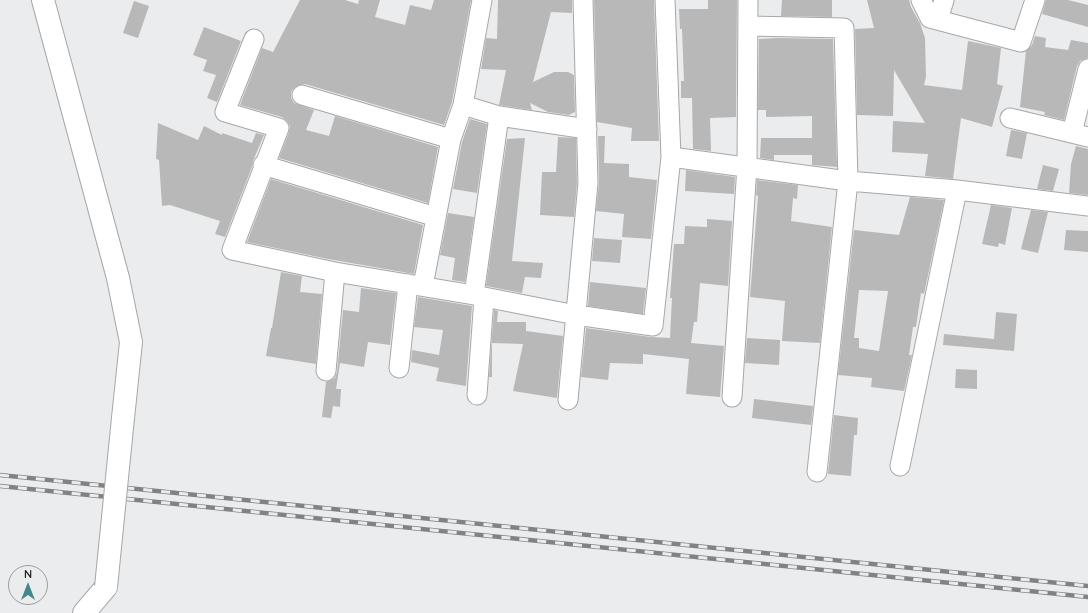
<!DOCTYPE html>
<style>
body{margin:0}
#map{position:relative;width:1088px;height:613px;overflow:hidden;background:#ebeced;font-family:Quicksand,sans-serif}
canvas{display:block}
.north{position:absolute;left:8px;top:565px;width:40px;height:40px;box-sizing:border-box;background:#ebeced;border:1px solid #9b9c9d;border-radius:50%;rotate:0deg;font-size:11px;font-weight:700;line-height:16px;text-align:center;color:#232324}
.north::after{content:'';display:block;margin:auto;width:14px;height:18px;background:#41888d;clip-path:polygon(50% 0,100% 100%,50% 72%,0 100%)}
</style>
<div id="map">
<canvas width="1088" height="613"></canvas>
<div class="north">N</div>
</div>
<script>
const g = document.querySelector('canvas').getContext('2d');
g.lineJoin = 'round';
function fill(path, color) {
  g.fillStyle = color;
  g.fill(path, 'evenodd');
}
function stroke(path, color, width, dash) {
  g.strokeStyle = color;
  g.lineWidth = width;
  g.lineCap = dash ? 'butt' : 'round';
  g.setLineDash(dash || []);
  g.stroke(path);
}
fill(new Path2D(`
 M300 0H345L358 4 359 0H380L375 17 405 25 410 5 431 10 434 0H471L452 102 444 125 305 84 295 87 291 92V98L294 103 314 110 306 130 329 136 335 116 438 147 428 203 279 158 289 132 290 126 287 121 282 117 240 105 262 48 273 52Z
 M498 0H572V13L551 12 533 82 554 72H568L574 75 575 112 569 115 548 112 530 103 532 110 499 105 506 70 481 69 486 38 497 39Z
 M594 0H654L659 141H631L632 128 597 122Z
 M708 0H737L736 117 710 118 711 151 693 149 692 98H681V81H684L682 29H680L679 9H708Z
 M782 0H832V17L781 16Z
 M867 0H909L911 7 920 23 925 38 926 77 924 85 962 90 968 41 1001 48 997 84 1003 86 992 127 961 118 953 179 925 176 928 154 892 152 893 121 925 123 894 70 893 116 857 115 855 29 874 28Z
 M1046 0H1068L1088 5V27L1042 14Z
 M134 1 149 6 138 38 123 33Z
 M204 27 241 41 217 102 207 98 216 75 203 71 207 60 193 55Z
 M1035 36 1046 38 1045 47 1068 50 1071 40 1088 43V58L1080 61 1077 66 1064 120 1044 115 1045 112 1020 107 1026 51 1032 45Z
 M777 38 833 39 837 167 812 165V155H774V160L760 158 761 138H812V116L766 117V110H758L759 39Z
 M470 119 487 124 477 193 453 189 462 142Z
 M158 123 198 140 204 126 222 135V133L252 143 256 133 264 135 253 161 252 167 225 237 215 234 220 221 170 205 162 206 159 160 156 159Z
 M1011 130 1027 133 1022 159 1006 156Z
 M598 136H605L604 163 629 164V177L657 180 651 239 622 237 624 214 596 211 599 183Z
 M558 137 576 138 577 183 574 217 540 215 542 172H556Z
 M525 138 512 261 543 263 541 278 525 277 522 293 486 286 507 139Z
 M1076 146 1088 149V195L1069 193 1071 164Z
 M1043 165 1059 169 1053 191 1037 189Z
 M686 170 735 177 734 194 685 191Z
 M271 179 423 225 414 274 328 259 247 242Z
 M757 180 798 185 797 199 793 198 791 221 832 227 820 343 782 341 785 301 750 297 758 196 756 195Z
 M910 197 944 200 924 294 921 293 916 327H913L909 355H912L904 391 871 387 872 378 838 375 854 230 899 235ZM859 290 888 291 879 351 859 348V338H854Z
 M991 205 1012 208 1005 245 999 243 998 247 982 244Z
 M1031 210 1048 212 1038 253 1021 249Z
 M448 213 474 217 465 282 452 280 455 258 440 255Z
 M707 219 732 221 728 286 700 283 697 322H694L691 343 724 346 720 397 686 394 689 359 643 354V364L610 363 608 380 581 377 586 328 651 337 670 338 672 298H670L674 244H684L685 226 707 227Z
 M1066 230 1088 231V252L1064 250Z
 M594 238 622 240 620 263 592 261Z
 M281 272 302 276 300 292 322 294 316 364 266 356 271 328H272Z
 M590 282 646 288 643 314 588 306Z
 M361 288 396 293 390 345 368 342 364 367 340 363 336 389H341L340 407 333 406 331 418 322 417 326 382 335 378 337 372 343 310 359 312Z
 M418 297 472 306 466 386 436 381 439 368 411 362 412 350 439 355 443 330 414 327Z
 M494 310 498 311 497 322H526V331L563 336 557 398 513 391 523 344 492 343V377H489Z
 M996 312 1017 314 1014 351 943 345 944 334 994 339Z
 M747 338 780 340 779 365 745 363Z
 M956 369 977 370V389L955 388Z
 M754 399 813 406 811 425 752 418Z
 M834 415 858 418 857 435H854L851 476 828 474Z`), '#b8b8b9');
const minor = new Path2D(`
 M665 0 671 157 848 181 957 190 1088 206
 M921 0 930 18 1021 42 1035 0
 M938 20 944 0
 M749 26 844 28 848 181 817 472
 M254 39 225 112 279 128 232 250 335 272 474 295 576 315 653 326 671 157
 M302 95 451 139
 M463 105 499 116 587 129
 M1010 118 1088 137
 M1072 133 1088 69
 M263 165 436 217
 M423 286 451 139 463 105 482 0
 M474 295 499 116
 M399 368 408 284
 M326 371 335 272
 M477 395 484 298
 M732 397 747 166 748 0
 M568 400 588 183 583 0
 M900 466 957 190`);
const major = new Path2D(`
 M43 0 118 278 131 342 123 418
 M84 613 106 587`);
stroke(minor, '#a7a7a8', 21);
stroke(major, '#a7a7a8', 24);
stroke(minor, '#fff', 19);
stroke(major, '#fff', 22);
const rail = new Path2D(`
 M0 475 1088 586
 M0 486 1088 597`);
stroke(rail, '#818283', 4.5);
stroke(rail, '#ebeced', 3, [9]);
const majorBridge = new Path2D(`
 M106 587 123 418`);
stroke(majorBridge, '#a7a7a8', 24, []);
stroke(majorBridge, '#fff', 22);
</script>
